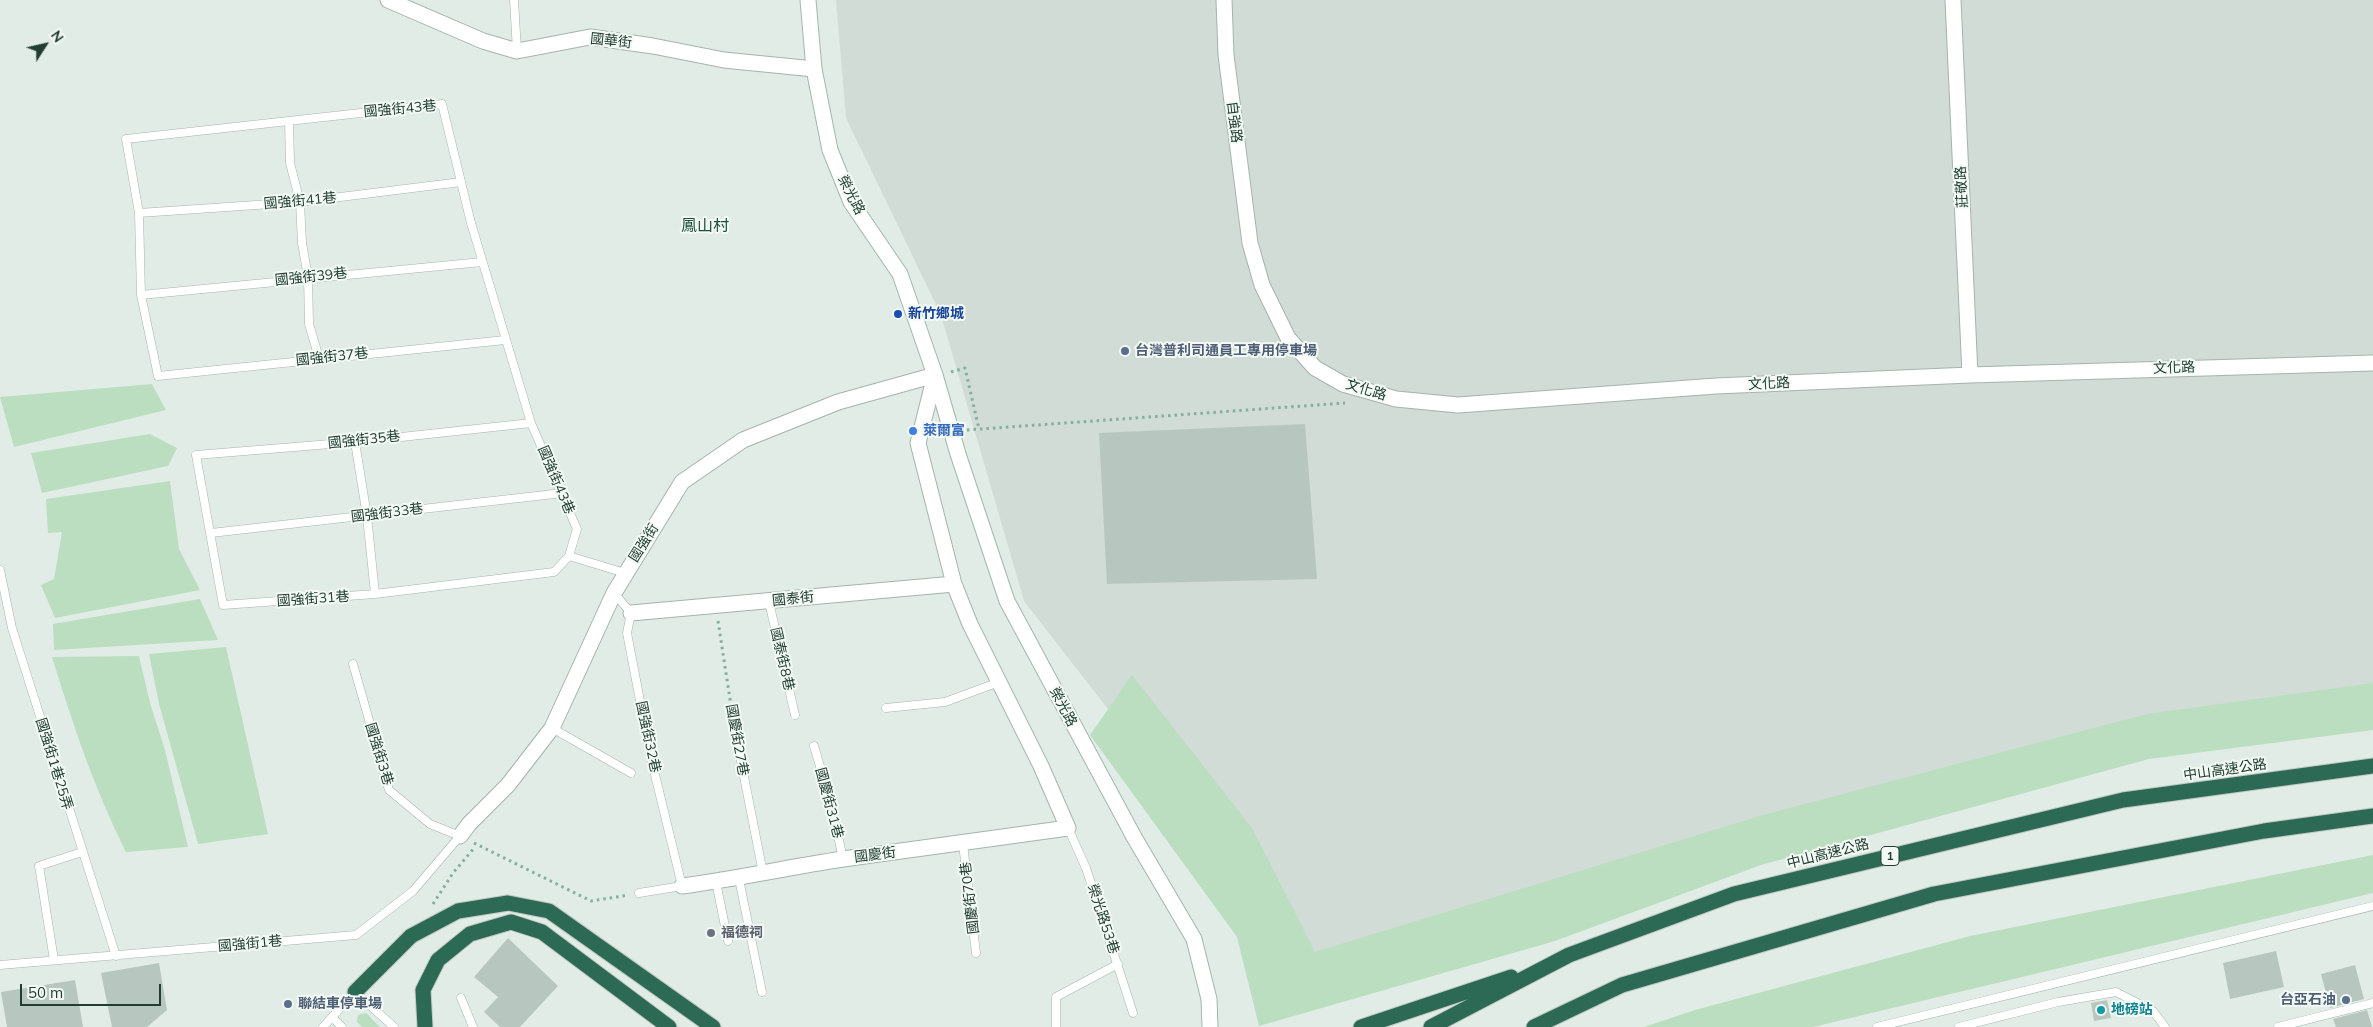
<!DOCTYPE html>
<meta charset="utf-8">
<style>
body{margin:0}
#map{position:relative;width:2373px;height:1027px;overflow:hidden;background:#e2ece6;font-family:Mulish,sans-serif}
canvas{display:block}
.north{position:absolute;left:20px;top:20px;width:50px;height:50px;-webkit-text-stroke:4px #f3f9f5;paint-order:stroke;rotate:55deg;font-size:14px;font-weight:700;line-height:20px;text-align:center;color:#223e33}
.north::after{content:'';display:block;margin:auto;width:18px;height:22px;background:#223e33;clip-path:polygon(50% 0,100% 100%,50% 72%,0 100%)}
.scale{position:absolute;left:20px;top:984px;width:141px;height:22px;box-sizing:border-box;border:2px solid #223e33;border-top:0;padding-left:6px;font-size:15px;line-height:18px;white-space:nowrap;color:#223e33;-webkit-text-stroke:4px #f3f9f5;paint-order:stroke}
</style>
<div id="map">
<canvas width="2373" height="1027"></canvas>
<div class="north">N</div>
<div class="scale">50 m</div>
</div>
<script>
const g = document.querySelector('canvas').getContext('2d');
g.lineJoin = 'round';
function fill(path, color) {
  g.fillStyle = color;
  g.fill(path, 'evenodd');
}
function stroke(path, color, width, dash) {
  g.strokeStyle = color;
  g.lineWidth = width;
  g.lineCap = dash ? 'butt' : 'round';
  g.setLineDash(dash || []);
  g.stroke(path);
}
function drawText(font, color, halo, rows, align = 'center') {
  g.font = font + ' Mulish,"Noto Sans TC",sans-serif';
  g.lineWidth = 4;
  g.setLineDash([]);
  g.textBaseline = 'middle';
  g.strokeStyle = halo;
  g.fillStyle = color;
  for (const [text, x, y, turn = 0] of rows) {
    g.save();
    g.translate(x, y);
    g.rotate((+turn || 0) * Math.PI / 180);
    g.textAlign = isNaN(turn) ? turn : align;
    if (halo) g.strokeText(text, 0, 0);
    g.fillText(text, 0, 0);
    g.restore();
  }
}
fill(new Path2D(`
 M836 0H2373V706L2128 741 1308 967 1024 601 941 315 846 118Z`), '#d0dcd5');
fill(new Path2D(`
 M152 384 166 410 14 447 0 397Z
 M150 434 177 448 168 466 42 493 31 453Z
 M170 481 179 549 200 590 55 618 41 585 54 579 62 532 48 533 46 499Z
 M200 599 218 640 54 650 53 624Z
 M226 647 268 834 198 844 159 704 149 654Z
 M139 656 150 703 165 750 188 847 126 852C94 788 73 725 52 657Z
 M1132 675 1252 828 1315 952 1763 815 2147 714 2373 683V730L2149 759 1761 865 1555 941 1259 1026 1237 937 1090 735Z
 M2373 855V893L1813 1027H1644L1695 1010 1970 936Z
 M366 1013 380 1027H362L357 1022 358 1015Z`), '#bbdec0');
fill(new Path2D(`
 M1305 424 1317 579 1107 584 1099 433Z
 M508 938 558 986 520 1027H500L484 1012 498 997 474 977Z
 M2276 951 2284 987 2230 999 2223 963Z
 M159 963 167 1010 147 1027H112L101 973Z
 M2355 965 2364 999 2330 1008 2321 974Z
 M75 980 83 1027H7L1 992Z
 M2107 1000 2111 1018 2094 1021 2091 1003Z
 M2367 1010 2372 1027H2336L2333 1019Z`), '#b7c7bf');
const lane = new Path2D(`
 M514 0 517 51
 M289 121 290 163 300 202 302 243 308 277 309 324 319 358
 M139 213 300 202 461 182
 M141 295 482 262
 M505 340 158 376 141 295 139 213 126 139 442 104 471 223 531 423 577 529 569 556 554 572 375 594 223 605 196 455 355 442 531 423
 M355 442 367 516 375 594
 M211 533 563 493
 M569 556 625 573
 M0 570 12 628 116 956
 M614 593 631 613 627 633 651 758 682 886 639 893
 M769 602 795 715
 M886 708 945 702 999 682
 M552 728 631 773
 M736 736 763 873
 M814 746 831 804 843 859
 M1068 828 1086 868 1133 1013
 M963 844 976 953
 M739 879 762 992
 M716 882 728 941
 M54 960 39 866 82 852
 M0 965 356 935 413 891 460 836 430 824 389 790 353 664
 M461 998 473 1027
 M332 1017 342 1027
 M323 1027 355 992 394 1027
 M1056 1027V997L1118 964
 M1877 1027 2373 906
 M1959 1027 2058 1002 2116 992 2153 1011 2165 1027
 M2278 1027 2373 1003`);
const street = new Path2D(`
 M388 0 483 41 517 51 590 37 653 46 724 60 814 69
 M1224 0 1226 55 1250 243 1262 285 1288 338 1315 368 1343 384 1396 399 1458 405 1716 386 1970 375 2373 363
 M1953 0 1970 375
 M631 613 954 584
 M460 836 469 824 508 785 552 728 614 593 682 482 743 440 838 402 935 375 918 443 954 584 970 624 1041 766 1068 828C993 839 918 848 843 859 789 867 736 879 682 886`);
const secondary = new Path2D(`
 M808 0 814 69 830 150 851 202 900 274 935 375 958 454 1007 601 1134 837 1194 939 1209 999 1210 1027`);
const highway = new Path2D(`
 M355 992 411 936 458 911 508 903 549 911 713 1027
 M425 1027 423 990 438 960 470 934 511 922 542 932 669 1027
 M1361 1027 1511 977
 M1431 1027 1569 955 1734 894 2123 800 2373 766
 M1534 1027 1622 985 1934 894 2264 831 2373 816`);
stroke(lane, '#a5b4ad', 9);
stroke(street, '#a5b4ad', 17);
stroke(secondary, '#a0b8ad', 17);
stroke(highway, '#c1c9c6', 17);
stroke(new Path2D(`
 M951 372 965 368 979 429
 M967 430 1345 403
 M718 621 734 725
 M474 843 591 901 629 895
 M433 904 453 873 475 847`), '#82b09c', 3, [2.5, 4]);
stroke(lane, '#fff', 8);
stroke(street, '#fff', 15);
stroke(secondary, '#fff', 15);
stroke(highway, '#2d6a56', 15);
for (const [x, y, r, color] of [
 [898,314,5,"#1a4fb4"],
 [1125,351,5,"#5c6f8a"],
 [913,431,5,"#3f7fe0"],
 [711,933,5,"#6b7280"],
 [2346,1000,5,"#5c6f8a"],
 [288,1004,5,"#5c6f8a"],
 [2101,1010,5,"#0f9aa8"]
]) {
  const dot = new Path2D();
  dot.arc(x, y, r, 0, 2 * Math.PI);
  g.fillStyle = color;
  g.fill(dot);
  stroke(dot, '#f3f9f5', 2);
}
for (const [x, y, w] of [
 [1890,856,18]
]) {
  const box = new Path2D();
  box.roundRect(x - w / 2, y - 9.5, w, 19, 4);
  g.fillStyle = '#f3f9f5';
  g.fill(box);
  stroke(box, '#223e33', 1);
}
drawText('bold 12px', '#223e33', null, [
 ["1",1890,856]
]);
drawText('14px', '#223e33', '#f3f9f5', [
 ["國華街",611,41,6],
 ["國強街43巷",400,109,-5],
 ["自強路",1234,122,83],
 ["莊敬路",1962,187,-93],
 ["榮光路",851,195,63],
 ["國強街41巷",300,201,-5],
 ["國強街39巷",311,277,-6],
 ["國強街37巷",332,357,-6],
 ["文化路",2174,368,-2],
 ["文化路",1769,384,-3],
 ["文化路",1366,390,17],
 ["國強街35巷",364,440,-6],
 ["國強街43巷",556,480,67],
 ["國強街33巷",387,513,-7],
 ["國強街",644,543,-58],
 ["國強街31巷",313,599,-4],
 ["國泰街",793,599,-6],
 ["國泰街8巷",782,659,77],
 ["榮光路",1063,707,62],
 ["國強街32巷",648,737,78],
 ["國慶街27巷",737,740,80],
 ["國強街3巷",379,754,73],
 ["國強街1巷25弄",54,764,73],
 ["中山高速公路",2225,770,-8],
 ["國慶街31巷",829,803,75],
 ["中山高速公路",1828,854,-14],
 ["國慶街",875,855,-7],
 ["國慶街70巷",970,898,-97],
 ["榮光路53巷",1103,919,72],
 ["國強街1巷",250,944,-5]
]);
drawText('bold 14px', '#164399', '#f3f9f5', [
 ["新竹鄉城",908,314]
], 'left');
drawText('bold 14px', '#4e5e75', '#f3f9f5', [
 ["台灣普利司通員工專用停車場",1135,351],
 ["台亞石油",2336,1000,"right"],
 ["聯結車停車場",298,1004]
], 'left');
drawText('bold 14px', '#366cbe', '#f3f9f5', [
 ["萊爾富",923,431]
], 'left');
drawText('bold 14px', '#5b616d', '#f3f9f5', [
 ["福德祠",721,933]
], 'left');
drawText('bold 14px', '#0d838f', '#f3f9f5', [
 ["地磅站",2111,1010]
], 'left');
drawText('16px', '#1d503d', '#f3f9f5', [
 ["鳳山村",705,226]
]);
</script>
